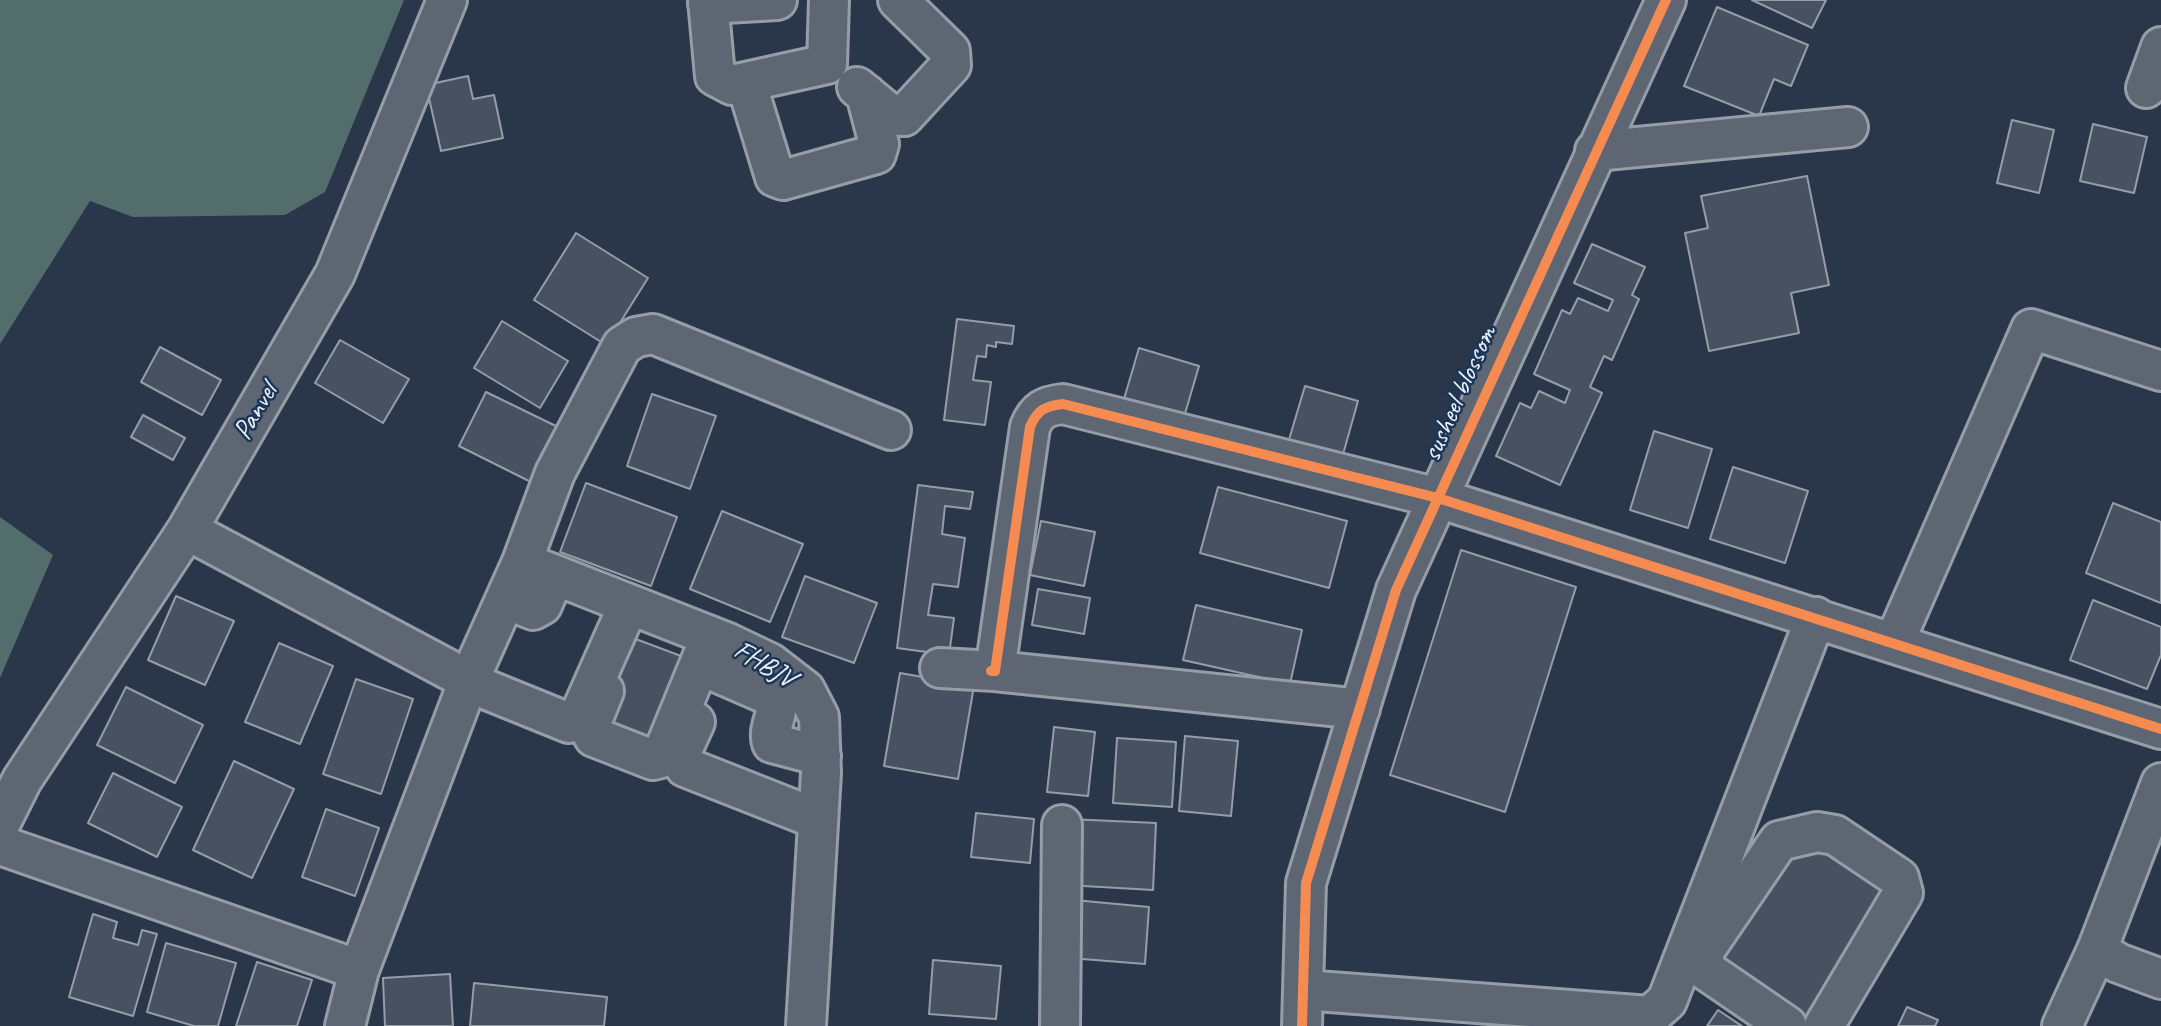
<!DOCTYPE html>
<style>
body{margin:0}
canvas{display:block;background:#2a374a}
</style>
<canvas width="2161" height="1026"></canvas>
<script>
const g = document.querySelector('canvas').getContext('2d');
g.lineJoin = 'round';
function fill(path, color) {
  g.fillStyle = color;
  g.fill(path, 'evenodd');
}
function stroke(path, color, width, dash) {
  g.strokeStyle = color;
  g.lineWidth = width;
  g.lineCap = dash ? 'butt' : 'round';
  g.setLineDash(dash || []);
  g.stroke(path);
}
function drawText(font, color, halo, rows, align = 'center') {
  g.font = font + ' Caveat,sans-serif';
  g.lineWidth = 5;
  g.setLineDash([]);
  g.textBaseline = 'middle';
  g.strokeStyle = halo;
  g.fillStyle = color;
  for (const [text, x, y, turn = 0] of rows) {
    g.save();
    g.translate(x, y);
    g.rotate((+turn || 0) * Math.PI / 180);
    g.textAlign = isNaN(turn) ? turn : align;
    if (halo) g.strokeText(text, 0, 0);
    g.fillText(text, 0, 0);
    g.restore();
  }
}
fill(new Path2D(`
 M0 0H404L325 192 285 215 133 217 90 201 0 344Z
 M0 517 53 555 0 678Z`), '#536c6c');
const building = new Path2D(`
 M1752 0H1826L1812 28Z
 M1717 7 1808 45 1791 86 1774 79 1759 116 1684 86Z
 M468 76 473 99 494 95 503 138 441 151 426 85Z
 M2012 120 2054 130 2039 193 1997 183Z
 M2093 124 2147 137 2134 193 2080 181Z
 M1807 176 1829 285 1791 293 1799 333 1709 351 1685 233 1708 228 1701 196Z
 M576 233 648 278 606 345 534 300Z
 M1592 244 1645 267 1632 295 1639 299 1612 360 1604 356 1590 387 1602 393 1560 485 1496 456 1520 403 1531 408 1539 391 1565 403 1570 390 1534 374 1562 310 1570 314 1578 298 1608 311 1613 300 1574 283Z
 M957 319 1014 326 1012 344 996 342V347L987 345 986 357 977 356 973 380 991 382 985 425 944 420Z
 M502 321 568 361 540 408 474 368Z
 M340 340 409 379 383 423 315 383Z
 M160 347 221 380 202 415 141 382Z
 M1139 348 1199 366 1184 417 1124 399Z
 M1305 386 1358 401 1342 458 1288 443Z
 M486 392 560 428 533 483 459 446Z
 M652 394 716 416 690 489 627 466Z
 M143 415 185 438 173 460 131 437Z
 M1654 431 1712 449 1688 528 1630 510Z
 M1733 467 1808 491 1785 563 1710 539Z
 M586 483 677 517 651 586 560 552Z
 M918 485 973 492 970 509 945 506 942 534 965 538 958 587 933 584 928 615 954 618 949 655 897 648Z
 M1218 487 1347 521 1329 588 1200 553Z
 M2113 503 2161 522V603L2086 573Z
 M722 511 803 544 770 622 690 589Z
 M1041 521 1095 532 1084 586 1030 575Z
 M1461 550 1576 587 1505 812 1390 775Z
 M805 576 877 603 854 663 782 637Z
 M1038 589 1090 598 1084 634 1032 625Z
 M176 596 234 621 205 685 148 660Z
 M2093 600 2161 627V655L2147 689 2070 660Z
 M1196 605 1302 630 1290 684 1183 660Z
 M633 638 697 662 660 752 597 726Z
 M279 643 333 666 300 744 245 722Z
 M900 673 974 686 958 779 884 766Z
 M356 679 413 699 381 794 323 774Z
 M126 687 203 725 175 783 97 745Z
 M1054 727 1095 732 1088 796 1047 792Z
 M1185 736 1238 741 1231 816 1179 811Z
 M1117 738 1176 742 1172 807 1113 803Z
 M234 761 294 789 252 878 193 850Z
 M113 773 182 807 157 857 88 823Z
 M326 809 379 828 355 896 302 877Z
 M976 813 1034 819 1030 863 971 857Z
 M1069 819 1156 823 1153 890 1066 885Z
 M1805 841 1889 892 1811 1025 1718 960Z
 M1074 900 1149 907 1145 964 1070 958Z
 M93 914 117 922 113 938 138 945 142 930 157 934 133 1016 69 997Z
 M166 943 236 963 218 1026H194L147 1012Z
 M933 960 1001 966 996 1019 929 1014Z
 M257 962 312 980 297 1026H236Z
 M450 974 453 1026H385L383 978Z
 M474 983 607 997 604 1026H470Z
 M1907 1007 1938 1020 1935 1026H1898Z
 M1718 1010 1742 1026H1707Z`);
fill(building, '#475161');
stroke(building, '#959da7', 2);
const minor = new Path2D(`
 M708 0 715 76 732 85 827 64 829 0
 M708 4 777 0
 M746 82 775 177 783 180 876 154 879 144 866 94
 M857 87 891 115 904 116 951 65 950 51 898 0
 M2146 88 2161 47
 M1595 151 1848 127
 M187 530 485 689 569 723 578 719 629 604
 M522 562 728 643 770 663 805 690 819 717 821 773 806 1026
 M506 599 533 610 542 605 555 575
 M1894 643 2031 329 2161 371
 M940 668 995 671 1360 709
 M995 671 1030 427C1037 410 1045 406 1063 404L1438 498 2161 729
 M716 672 776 698C780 713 767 728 772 743L821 756
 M604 691 589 728 594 737 653 760 661 758 711 636
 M695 722 680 755 685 767 817 819
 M0 824 22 780 187 530 335 274 447 0
 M0 845 359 970
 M2097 950 2118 963 2161 979
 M1303 990 1650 1016 1667 1001 1816 617
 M345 1026 359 970 469 680 522 562 555 473 622 346 636 337 653 334 891 430
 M1060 1026 1062 825
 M1302 1026 1306 883 1396 590 1666 0
 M1787 1026 1704 969V951L1779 841 1817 832 1835 835 1899 878 1903 893 1824 1026`);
const major = new Path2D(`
 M2062 1026 2097 950 2161 783`);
stroke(minor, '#959da7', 44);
stroke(major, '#959da7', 44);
stroke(minor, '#5d6672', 38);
stroke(major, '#5d6672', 38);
stroke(new Path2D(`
 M991 671H995L1030 427C1037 410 1045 406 1063 404L1438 498 2161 729
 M1302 1026 1306 883 1396 590 1666 0`), '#f68b52', 10);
drawText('28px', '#e8f1f8', '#1d3557', [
 ["susheel blossom",1460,394,-66],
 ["Panvel",256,412,-60],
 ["FHBJV",764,665,31]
]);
</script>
